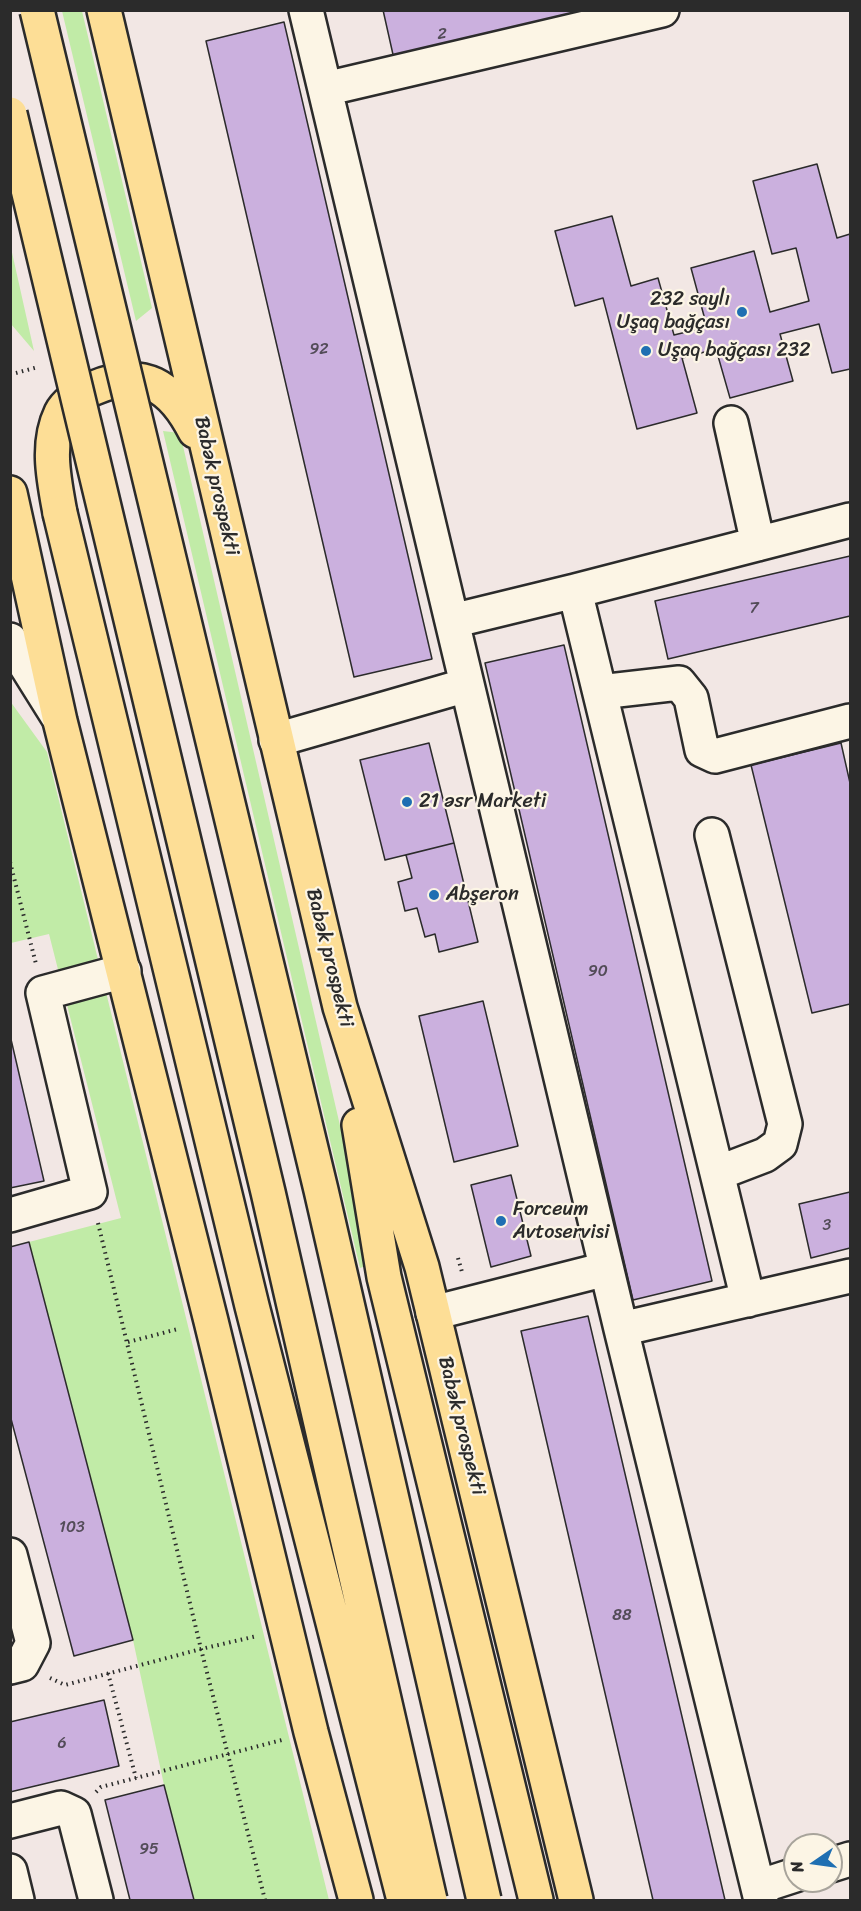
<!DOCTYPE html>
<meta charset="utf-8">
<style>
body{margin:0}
#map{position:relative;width:861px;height:1911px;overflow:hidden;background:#f2e7e4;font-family:Sriracha,sans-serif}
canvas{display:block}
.frame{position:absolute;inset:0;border:12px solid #2b2b2b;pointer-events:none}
.north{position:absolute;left:783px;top:1833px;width:60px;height:60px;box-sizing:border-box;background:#fcf5e5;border:2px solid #a8a49b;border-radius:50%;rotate:257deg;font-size:16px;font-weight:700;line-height:24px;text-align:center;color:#2b2b2b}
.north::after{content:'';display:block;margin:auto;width:21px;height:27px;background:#1f6fb2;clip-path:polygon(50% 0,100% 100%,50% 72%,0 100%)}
</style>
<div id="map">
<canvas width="861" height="1911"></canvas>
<div class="frame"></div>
<div class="north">N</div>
</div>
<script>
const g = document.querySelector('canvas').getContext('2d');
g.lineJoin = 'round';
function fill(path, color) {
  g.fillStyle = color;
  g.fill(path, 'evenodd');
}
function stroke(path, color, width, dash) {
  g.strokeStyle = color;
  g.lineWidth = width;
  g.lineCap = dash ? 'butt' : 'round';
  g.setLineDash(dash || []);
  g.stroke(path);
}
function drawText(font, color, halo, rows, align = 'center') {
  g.font = font + ' Sriracha,sans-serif';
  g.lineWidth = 4.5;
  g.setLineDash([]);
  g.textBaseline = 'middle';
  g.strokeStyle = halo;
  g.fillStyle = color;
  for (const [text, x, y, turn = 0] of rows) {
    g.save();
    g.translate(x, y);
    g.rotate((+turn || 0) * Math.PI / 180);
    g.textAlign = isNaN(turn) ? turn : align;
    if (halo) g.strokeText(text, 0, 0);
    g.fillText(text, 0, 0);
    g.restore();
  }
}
fill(new Path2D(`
 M62 11H82L152 308 136 321Z
 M10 248H11L34 351 11 324Z
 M163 431 180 433 372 1264 360 1268Z
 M10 701 47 752 329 1900H194L164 1785 133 1640 29 1242 121 1218 49 934 11 943Z`), '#c1eba7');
const building = new Path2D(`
 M383 10H596L394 59Z
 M284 22 432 659 354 677 206 41Z
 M817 164 837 238 850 234V369L832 373 819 324 780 334 793 381 730 398 716 349 682 358 697 413 637 429 603 298 575 306 555 231 612 216 631 286 658 278 674 335 707 327 691 268 754 251 770 312 809 301 796 248 772 254 753 181Z
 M850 556V616L668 659 655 601Z
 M564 645 712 1281 633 1300 485 663Z
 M429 743 454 843 385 860 360 760Z
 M841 743 850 783V1004L812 1013 751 765Z
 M454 843 478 942 439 952 435 934 425 937 417 908 405 911 398 882 412 878 406 855Z
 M483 1001 518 1146 454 1162 419 1016Z
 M10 1035 44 1181 10 1188Z
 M511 1175 531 1256 491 1267 471 1185Z
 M850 1192V1248L811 1258 799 1204Z
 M29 1242 133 1640 74 1656 10 1415V1247Z
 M588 1316 725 1900H653L521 1331Z
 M104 1700 119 1766 10 1792V1722Z
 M164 1785 194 1900H130L105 1800Z`);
fill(building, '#cbb0de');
stroke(building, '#2b2b2b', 1.5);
const minor = new Path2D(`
 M306 10 621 1329 761 1900
 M325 89 662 10
 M731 423 758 544
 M575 591 748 1300
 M452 621 575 591 850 520
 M10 640 57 715
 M600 692 679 683 691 698 702 750 715 756 850 721
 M276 740 467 685
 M712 835 785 1124 780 1144 765 1155 718 1173
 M10 1215 90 1192 43 993 124 971
 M433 1313 606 1269
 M621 1329 850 1276
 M10 1555 33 1643 22 1664 10 1667
 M10 1821 61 1808 74 1814 96 1900
 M831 1865 850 1859
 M10 1871 17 1900
 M758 1887 795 1875`);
const major = new Path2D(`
 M104 10 340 1007 422 1267 576 1900
 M10 493 60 721 211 1321 311 1732 356 1900
 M60 513C54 480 46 444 61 413 67 401 82 393 94 388 143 367 172 386 195 431
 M359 1125 384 1277 536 1900`);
stroke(minor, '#2b2b2b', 38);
stroke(major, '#2b2b2b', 38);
stroke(new Path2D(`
 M16 373 38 367
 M10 862 36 964
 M98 1223 201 1649 265 1900
 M458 1258 462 1272
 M128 1342 178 1329
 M108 1673 136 1778
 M50 1678 65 1685 201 1649 257 1636
 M96 1792 101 1787 282 1740`), '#2b2b2b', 4, [1.5, 4.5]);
stroke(minor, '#fcf5e5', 33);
stroke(major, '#fdde96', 33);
const majorBridge = new Path2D(`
 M37 10 321 1190 484 1900
 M10 114 268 1192 430 1900
 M60 513 252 1306 404 1900`);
stroke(majorBridge, '#2b2b2b', 38, []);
stroke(majorBridge, '#fdde96', 33);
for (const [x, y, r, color] of [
 [742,312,6,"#1f6fb2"],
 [646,351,6,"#1f6fb2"],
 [407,802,6,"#1f6fb2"],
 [434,895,6,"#1f6fb2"],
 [501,1221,6,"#1f6fb2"]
]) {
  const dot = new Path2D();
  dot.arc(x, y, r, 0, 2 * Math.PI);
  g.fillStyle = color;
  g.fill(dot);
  stroke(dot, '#fcf5e5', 2);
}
drawText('16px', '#534c58', null, [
 ["2",442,35],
 ["92",319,350],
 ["7",754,609],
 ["90",598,972],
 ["3",827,1226],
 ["103",72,1528],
 ["88",622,1616],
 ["6",62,1744],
 ["95",149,1850]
]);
drawText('20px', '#2b2b2b', '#fcf5e5', [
 ["232 saylı",730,300,"right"],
 ["Uşaq bağçası",730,323,"right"],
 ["Uşaq bağçası 232",658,351],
 ["21 əsr Marketi",419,802],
 ["Abşeron",446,895],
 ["Forceum",513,1210],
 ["Avtoservisi",513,1233]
], 'left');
drawText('20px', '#2b2b2b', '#fcf5e5', [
 ["Babək prospekti",216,486,77],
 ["Babək prospekti",329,958,76],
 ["Babək prospekti",461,1426,76]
]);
</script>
